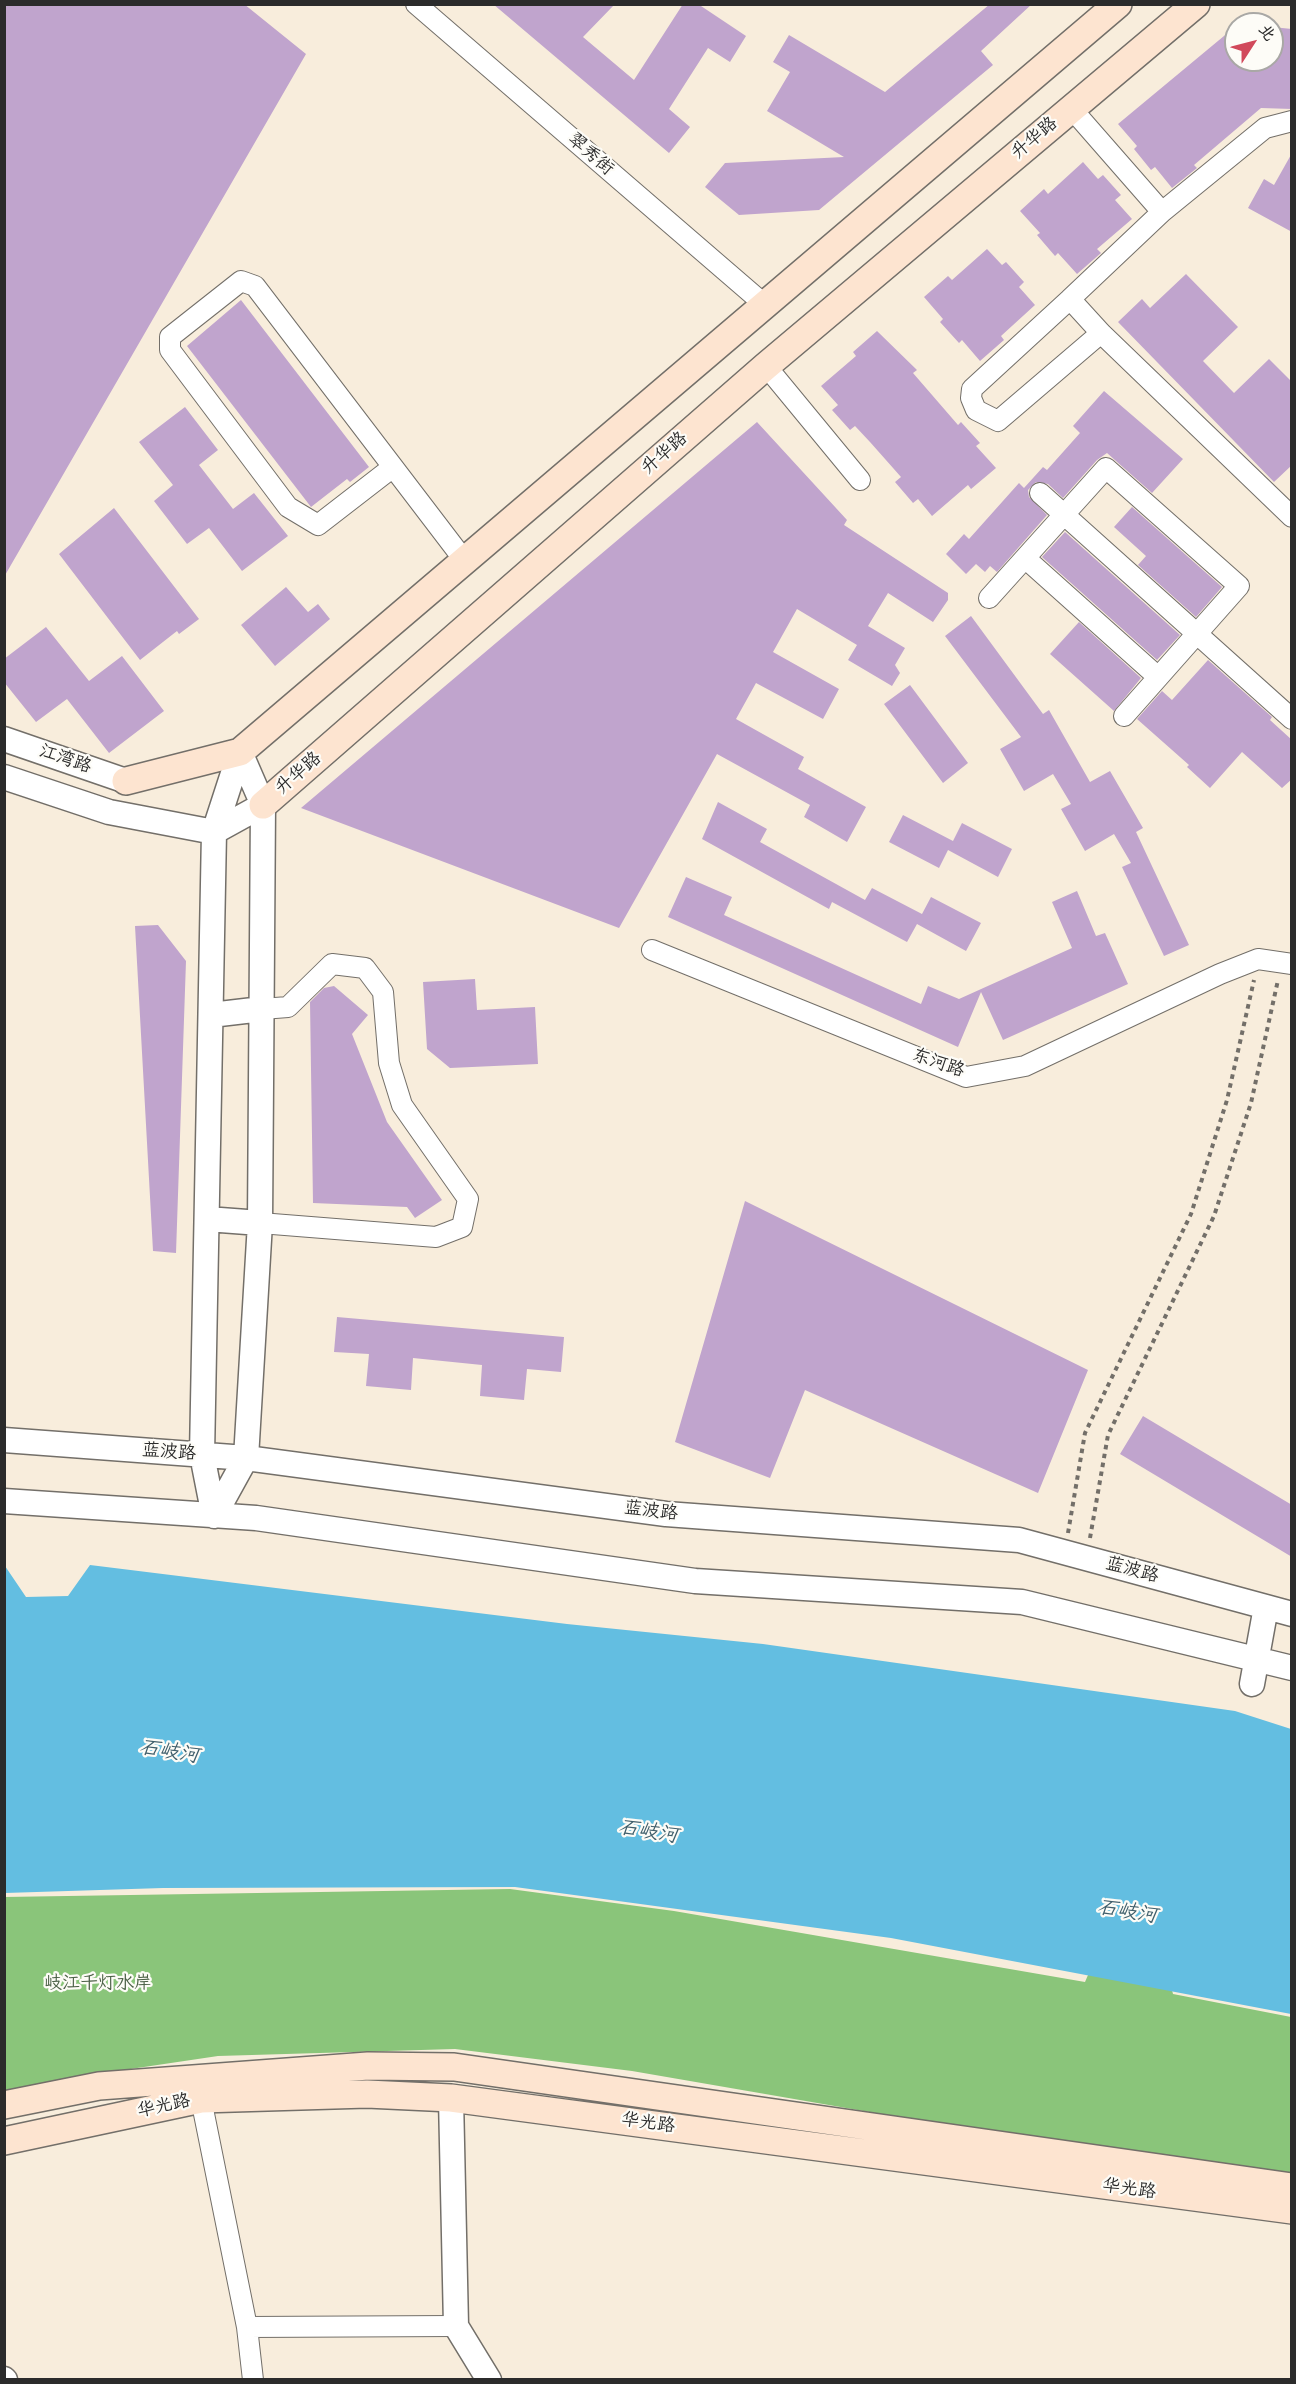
<!DOCTYPE html>
<meta charset="utf-8">
<style>
body{margin:0}
#map{position:relative;width:1296px;height:2384px;overflow:hidden;background:#f8eddc;font-family:"Architects Daughter","LXGW WenKai TC",sans-serif}
canvas{display:block}
.frame{position:absolute;inset:0;border:6px solid #2b2b2b;pointer-events:none}
.north{position:absolute;left:1224px;top:12px;width:60px;height:60px;box-sizing:border-box;background:#fdfcf7;border:2px solid #a9a8a5;border-radius:50%;rotate:54deg;font-size:16px;font-weight:700;line-height:24px;text-align:center;color:#2b2b2b}
.north::after{content:'';display:block;margin:auto;width:21px;height:27px;background:#d1495b;clip-path:polygon(50% 0,100% 100%,50% 72%,0 100%)}
</style>
<div id="map">
<canvas width="1296" height="2384"></canvas>
<div class="frame"></div>
<div class="north">北</div>
</div>
<script>
const g = document.querySelector('canvas').getContext('2d');
g.lineJoin = 'round';
function fill(path, color) {
  g.fillStyle = color;
  g.fill(path, 'evenodd');
}
function stroke(path, color, width, dash) {
  g.strokeStyle = color;
  g.lineWidth = width;
  g.lineCap = dash ? 'butt' : 'round';
  g.setLineDash(dash || []);
  g.stroke(path);
}
function drawText(font, color, halo, rows, align = 'center') {
  g.font = font + ' "Architects Daughter","LXGW WenKai TC",sans-serif';
  g.lineWidth = 4.5;
  g.setLineDash([]);
  g.textBaseline = 'middle';
  g.strokeStyle = halo;
  g.fillStyle = color;
  for (const [text, x, y, turn = 0] of rows) {
    g.save();
    g.translate(x, y);
    g.rotate((+turn || 0) * Math.PI / 180);
    g.textAlign = isNaN(turn) ? turn : align;
    if (halo) g.strokeText(text, 0, 0);
    g.fillText(text, 0, 0);
    g.restore();
  }
}
fill(new Path2D(`
 M510 1889 674 1911 1085 1982 1094 1961 1168 1975 1173 1994 1291 2017V2174L991 2133 632 2071 455 2049 218 2056 63 2079 5 2091 4 1897Z`), '#8ac57a');
fill(new Path2D(`
 M90 1565 567 1624 763 1644 1235 1711 1291 1729V2014L891 1938 515 1887 163 1888 5 1893V1566L26 1597 68 1596Z`), '#63bee1');
fill(new Path2D(`
 M4 4H244L306 54 4 577Z
 M493 4H615L583 37 634 80 683 4H698L746 36 730 62 708 48 669 109 690 127 669 153Z
 M990 4H1032L981 51 993 65 819 210 739 215 705 187 725 163 844 157 767 111 790 72 773 62 789 35 885 92Z
 M1236 26V60H1272V27L1292 29V109L1261 108 1194 165 1197 168 1172 188 1155 167 1151 170 1134 149 1137 146 1118 124Z
 M1292 153V232L1248 208 1264 179 1274 185Z
 M1083 162 1098 179 1103 175 1121 195 1115 200 1132 219 1097 249 1101 253 1077 274 1058 253 1055 256 1037 235 1040 233 1020 211 1044 189 1048 194Z
 M987 249 1002 265 1006 262 1024 282 1019 287 1035 305 1001 336 1004 340 980 361 962 340 959 343 940 322 943 319 924 297 948 276 952 280Z
 M1186 274 1238 327 1203 361 1234 393 1269 359 1292 382V465L1274 482 1118 322 1142 299 1150 308Z
 M241 300 369 467 350 482 347 479 311 507 187 346Z
 M877 331 917 370 913 373 958 425 961 422 980 443 976 446 996 468 971 489 968 485 932 516 918 499 913 503 895 482 901 477 870 442 855 426 850 430 832 410 838 405 821 386 856 356 853 352Z
 M1104 391 1183 459 1152 493 1107 453 1097 460 1063 498 1048 484 1036 482 1028 490 1029 497 1047 515 997 572 990 566 985 572 976 564 966 574 946 554 964 534 969 539 1019 483 1024 488 1043 467 1047 470 1080 433 1073 426Z
 M185 407 218 450 199 465 233 509 254 493 288 536 242 571 209 528 187 544 154 501 173 485 139 442Z
 M757 422 847 520 844 525 948 593V600L933 622 888 593 868 626 905 648 895 665 900 673 892 686 848 660 857 645 797 609 773 652 839 689 823 719 756 683 736 719 804 757 798 769 866 807 847 842 804 817 810 805 717 754 619 928 301 808Z
 M1132 507 1222 587 1196 617 1138 565 1146 556 1114 527Z
 M114 508 199 619 179 634 177 631 140 660 59 554Z
 M1065 532 1180 635 1157 660 1042 557Z
 M286 587 308 612 318 604 330 619 275 666 241 625Z
 M971 616 1043 714 1049 710 1090 782 1110 771 1143 828 1136 832 1189 945 1164 956 1122 867 1131 863 1114 834 1085 851 1061 809 1071 804 1053 774 1024 791 1000 749 1021 737 945 636Z
 M1079 622 1141 678 1114 711 1050 654Z
 M46 627 89 681 122 656 164 711 109 753 67 699 36 722 4 682V659Z
 M1208 660 1272 717 1270 720 1292 740V779L1282 788 1242 752 1210 788 1187 767 1189 765 1137 719 1162 691 1172 700Z
 M910 685 968 763 943 783 884 704Z
 M718 802 767 829 760 842 865 900 872 888 922 914 931 897 981 923 966 951 917 924 907 942 832 902 829 909 702 839Z
 M903 815 953 841 962 823 1012 849 998 877 948 850 939 868 889 842Z
 M686 877 732 897 724 915 921 1004 928 986 959 999 1072 948 1052 902 1077 891 1096 936 1105 933 1128 984 1003 1040 981 992 958 1047 668 917Z
 M158 925 186 961 176 1253 153 1251 135 926Z
 M475 979 477 1010 535 1007 538 1064 450 1068 427 1049 423 982Z
 M334 986 368 1015 352 1034 387 1122 442 1200 415 1218 407 1207 313 1203 310 1002 324 988Z
 M745 1201 1088 1370 1038 1493 805 1390 770 1478 675 1442Z
 M337 1317 564 1337 561 1372 527 1369 524 1400 480 1396 482 1365 413 1358 411 1390 366 1386 369 1354 334 1352Z
 M1143 1416 1292 1505V1557L1120 1454Z`), '#c0a4cd');
const minor = new Path2D(`
 M416 4 765 305
 M1071 108 1162 212
 M1292 121 1265 128 1162 212 1070 299 1101 333 1292 517
 M1070 299 972 389 971 398 976 410 998 421 1101 333
 M766 366 860 480
 M393 467 318 525 288 507 170 350V337L241 281 255 286 464 560
 M1040 493 1292 719
 M1025 558 1158 677
 M989 598 1106 468 1239 586 1124 716
 M652 950 966 1077 1025 1066 1220 974 1258 959 1292 964
 M260 1223 436 1237 462 1227 468 1199 402 1105 389 1063 383 992 365 968 332 964 288 1007 262 1009
 M201 2099 247 2327 253 2380
 M247 2327 456 2326`);
const tertiary = new Path2D(`
 M4 739 126 781
 M240 752 263 805 260 1223 246 1458 214 1516 202 1455 214 832Z
 M4 777 109 812 214 832 263 805
 M211 1015 262 1009
 M207 1219 260 1223
 M4 1440 246 1458 666 1514 1019 1540 1292 1614
 M4 1501 256 1518 695 1581 1022 1602 1292 1668
 M1252 1684 1266 1607
 M451 2098 456 2326 489 2380
 M4 2379 5 2380`);
const secondary = new Path2D(`
 M126 781 240 752 1118 4
 M263 805 766 366 1196 4
 M4 2105 99 2086 368 2066 454 2067 1292 2187
 M4 2141 201 2099 367 2094 451 2098 1292 2210`);
stroke(minor, '#736f69', 22);
stroke(tertiary, '#736f69', 27);
stroke(secondary, '#736f69', 30);
stroke(new Path2D(`
 M1068 1533 1085 1433 1191 1214 1227 1100 1254 980
 M1090 1538 1108 1435 1214 1216 1251 1103 1278 980`), '#736f69', 4, [4.5, 4.5]);
stroke(minor, '#fff', 20);
stroke(tertiary, '#fff', 24);
stroke(secondary, '#fde4d0', 27);
drawText('18px', '#2b2b2b', '#fdfcf7', [
 ["升华路",1035,139,-40],
 ["翠秀街",590,155,41],
 ["升华路",665,454,-41],
 ["江湾路",65,760,19],
 ["升华路",299,774,-41],
 ["东河路",938,1064,19],
 ["蓝波路",169,1453,4],
 ["蓝波路",651,1512,7],
 ["蓝波路",1132,1571,15],
 ["华光路",164,2107,-12],
 ["华光路",648,2124,8],
 ["华光路",1129,2190,8]
]);
drawText('18px', '#4c6147', '#fdfcf7', [
 ["岐江千灯水岸",98,1984]
]);
drawText('italic 20px', '#3f5e6b', '#fdfcf7', [
 ["石岐河",169,1753,9],
 ["石岐河",648,1833,9],
 ["石岐河",1127,1913,9]
]);
</script>
